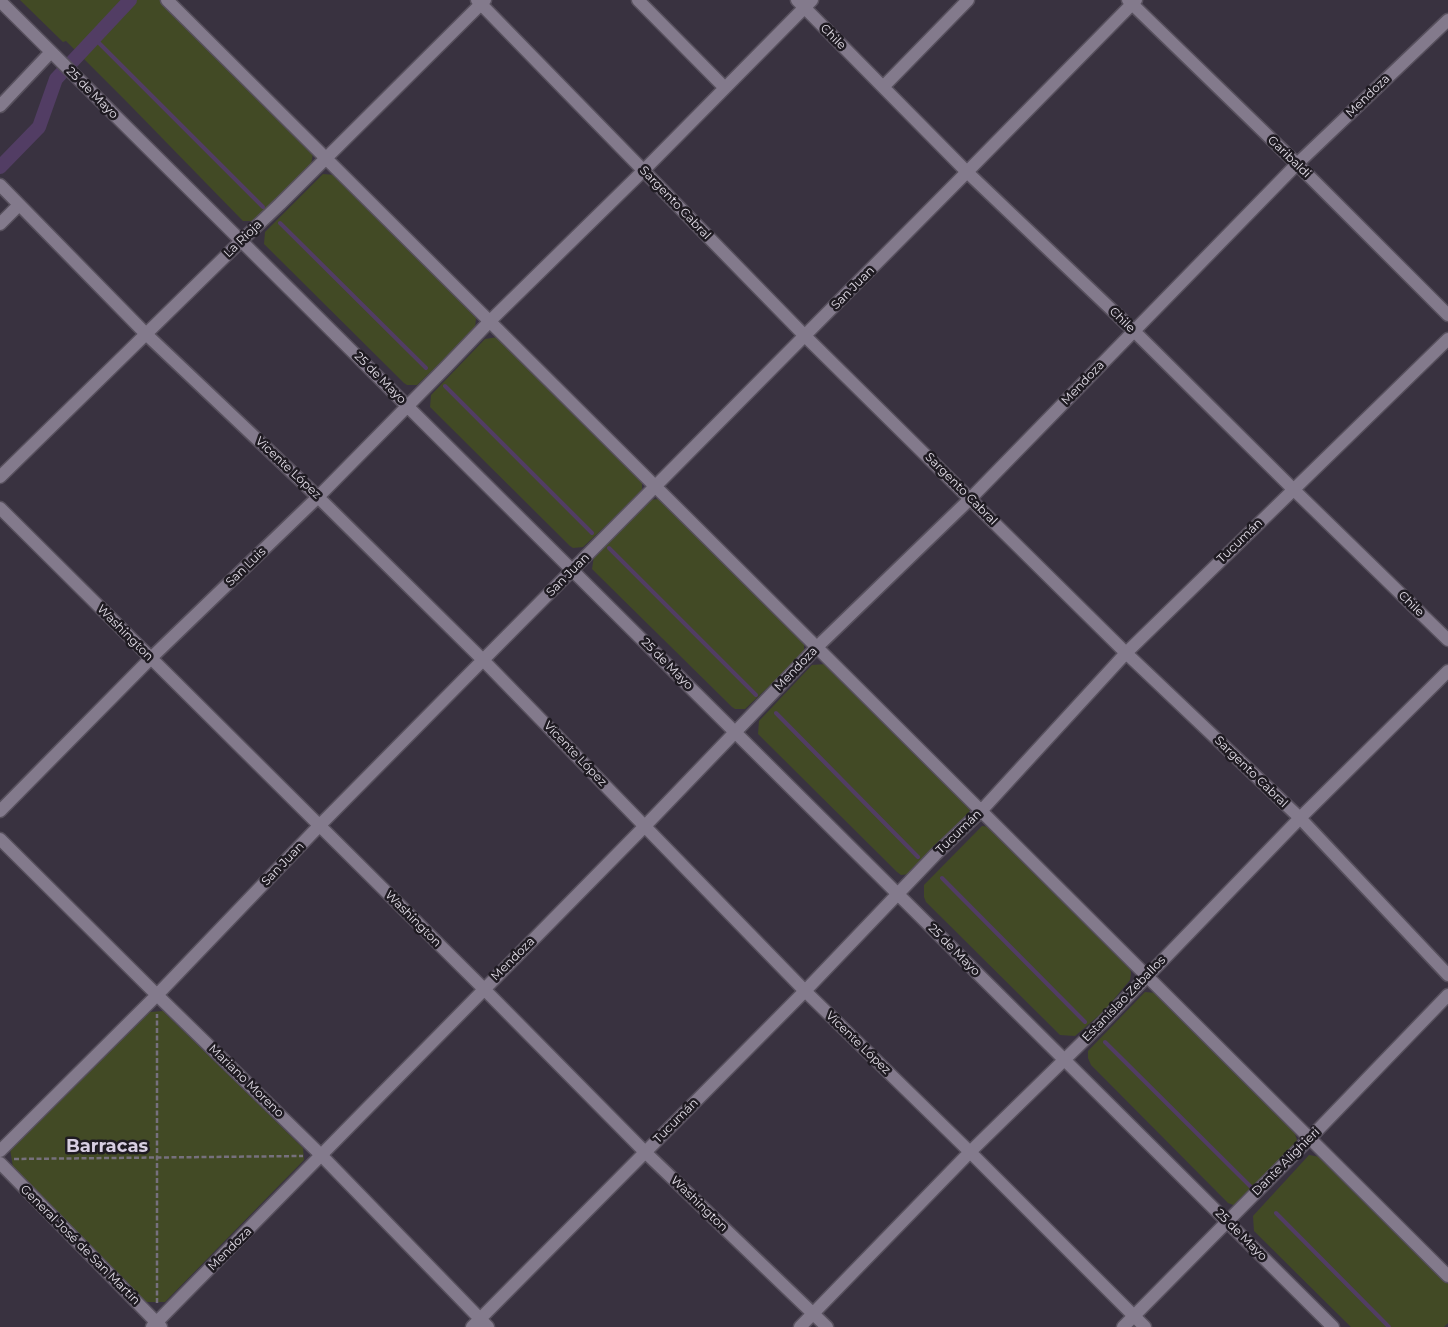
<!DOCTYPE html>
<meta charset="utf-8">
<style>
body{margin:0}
canvas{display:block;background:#393240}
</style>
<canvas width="1448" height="1327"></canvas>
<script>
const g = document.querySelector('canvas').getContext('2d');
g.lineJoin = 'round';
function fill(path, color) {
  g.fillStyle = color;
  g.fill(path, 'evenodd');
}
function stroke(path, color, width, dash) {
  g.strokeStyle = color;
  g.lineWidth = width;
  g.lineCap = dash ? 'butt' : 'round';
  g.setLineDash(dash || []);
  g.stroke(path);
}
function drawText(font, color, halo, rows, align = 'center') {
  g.font = font + ' Montserrat,sans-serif';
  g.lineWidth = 5;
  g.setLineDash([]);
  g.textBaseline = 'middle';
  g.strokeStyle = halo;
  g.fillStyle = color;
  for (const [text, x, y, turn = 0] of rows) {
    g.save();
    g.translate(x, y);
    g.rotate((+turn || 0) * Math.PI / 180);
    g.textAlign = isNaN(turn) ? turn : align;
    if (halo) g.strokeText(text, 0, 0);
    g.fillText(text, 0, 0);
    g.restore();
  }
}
fill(new Path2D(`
 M20 0H164L313 153 311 165 253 221H243L125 100 66 41 63 42Z
 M323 174 336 175 476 318 475 329 417 385H407L404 383 264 244 265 232Z
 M498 337 642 481V492L583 547 573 548 570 546 430 407 431 395 485 339Z
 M660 499 804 642V653L745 709H735L732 707 592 569 594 556 647 500Z
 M826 664 970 807 969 818 911 874 901 875 897 872 758 734 759 721 812 665Z
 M982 826 992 827 1129 965 1131 973 1130 980 1104 1011 1075 1036 1060 1035 926 902 924 897V885Z
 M1145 992 1157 993 1294 1131 1297 1140 1293 1148 1236 1206 1228 1203 1091 1065 1088 1058V1051Z
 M163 1011 303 1148 304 1160 165 1302H145L13 1167 10 1149 150 1012Z
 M1309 1155 1320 1157 1448 1284V1323L1444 1327H1351L1254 1231 1253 1216Z`), '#424a25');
stroke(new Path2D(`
 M94 38 263 207
 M280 223 426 368
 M445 386 592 533
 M609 548 756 695
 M776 713 918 857
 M942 878 1085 1022
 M1105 1042 1252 1188
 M1276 1213 1389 1327`), '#523d64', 4);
stroke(new Path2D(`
 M0 167 39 127 56 79 130 0`), '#523d64', 14);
const minor = new Path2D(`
 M167 0 1448 1276
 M477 0 805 336 1126 653 1300 818 1448 975
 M638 0 725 88
 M797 0 967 172 1134 331 1293 489 1448 640
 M1128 0 1297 164 1448 315
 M0 1 1333 1327
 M883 87 968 0
 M0 106 51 52
 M0 185 146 334 318 497 483 660 805 991 970 1152 1145 1327
 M0 224 19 205
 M0 477 241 241 280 204 485 0
 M0 508 484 989 645 1152 827 1327
 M0 811 151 658 318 497 445 368 490 321 643 171 812 0
 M0 839 157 995 322 1156 488 1327
 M0 1151 157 995 319 826 483 660 967 172 1136 0
 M0 1163 161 1327
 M152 1327 645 826 817 647 971 498 1297 164 1448 20
 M472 1327 805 991 935 855 981 811 1126 653 1448 339
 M800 1327 970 1152 1103 1022 1300 818 1448 671
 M1123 1327 1310 1138 1448 995`);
stroke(minor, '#57505d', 15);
stroke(new Path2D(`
 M14 1159 303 1156
 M157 1303V1014`), '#76707c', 2.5, [5, 2.5]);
stroke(minor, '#837a8c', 12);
drawText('12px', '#e3dee8', '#1f1b22', [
 ["Chile",833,37,45],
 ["25 de Mayo",92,93,45],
 ["Mendoza",1368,96,-44],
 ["Garibaldi",1289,157,44],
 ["Sargento Cabral",675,203,46],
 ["La Rioja",243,239,-44],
 ["San Juan",853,288,-45],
 ["Chile",1122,320,44],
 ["25 de Mayo",380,378,45],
 ["Mendoza",1083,383,-46],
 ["Vicente López",288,468,43],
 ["Sargento Cabral",961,489,45],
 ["Tucumán",1240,541,-44],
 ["San Luis",246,567,-44],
 ["San Juan",568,575,-45],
 ["Chile",1411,604,44],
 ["Washington",125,633,45],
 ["25 de Mayo",667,664,45],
 ["Mendoza",796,669,-46],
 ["Vicente López",575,754,46],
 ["Sargento Cabral",1251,772,44],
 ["Tucumán",959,832,-44],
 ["San Juan",283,864,-46],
 ["Washington",413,919,45],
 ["25 de Mayo",954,950,45],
 ["Mendoza",513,959,-45],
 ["Estanislao Zeballos",1124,999,-46],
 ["Vicente López",858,1043,44],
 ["Mariano Moreno",246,1081,44],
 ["Tucumán",676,1121,-45],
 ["Dante Alighieri",1286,1162,-45],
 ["Washington",699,1204,44],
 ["25 de Mayo",1241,1235,45],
 ["General José de San Martín",80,1245,45],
 ["Mendoza",230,1249,-45]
]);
drawText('bold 18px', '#d7cee1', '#1f1b22', [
 ["Barracas",107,1147]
]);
</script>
